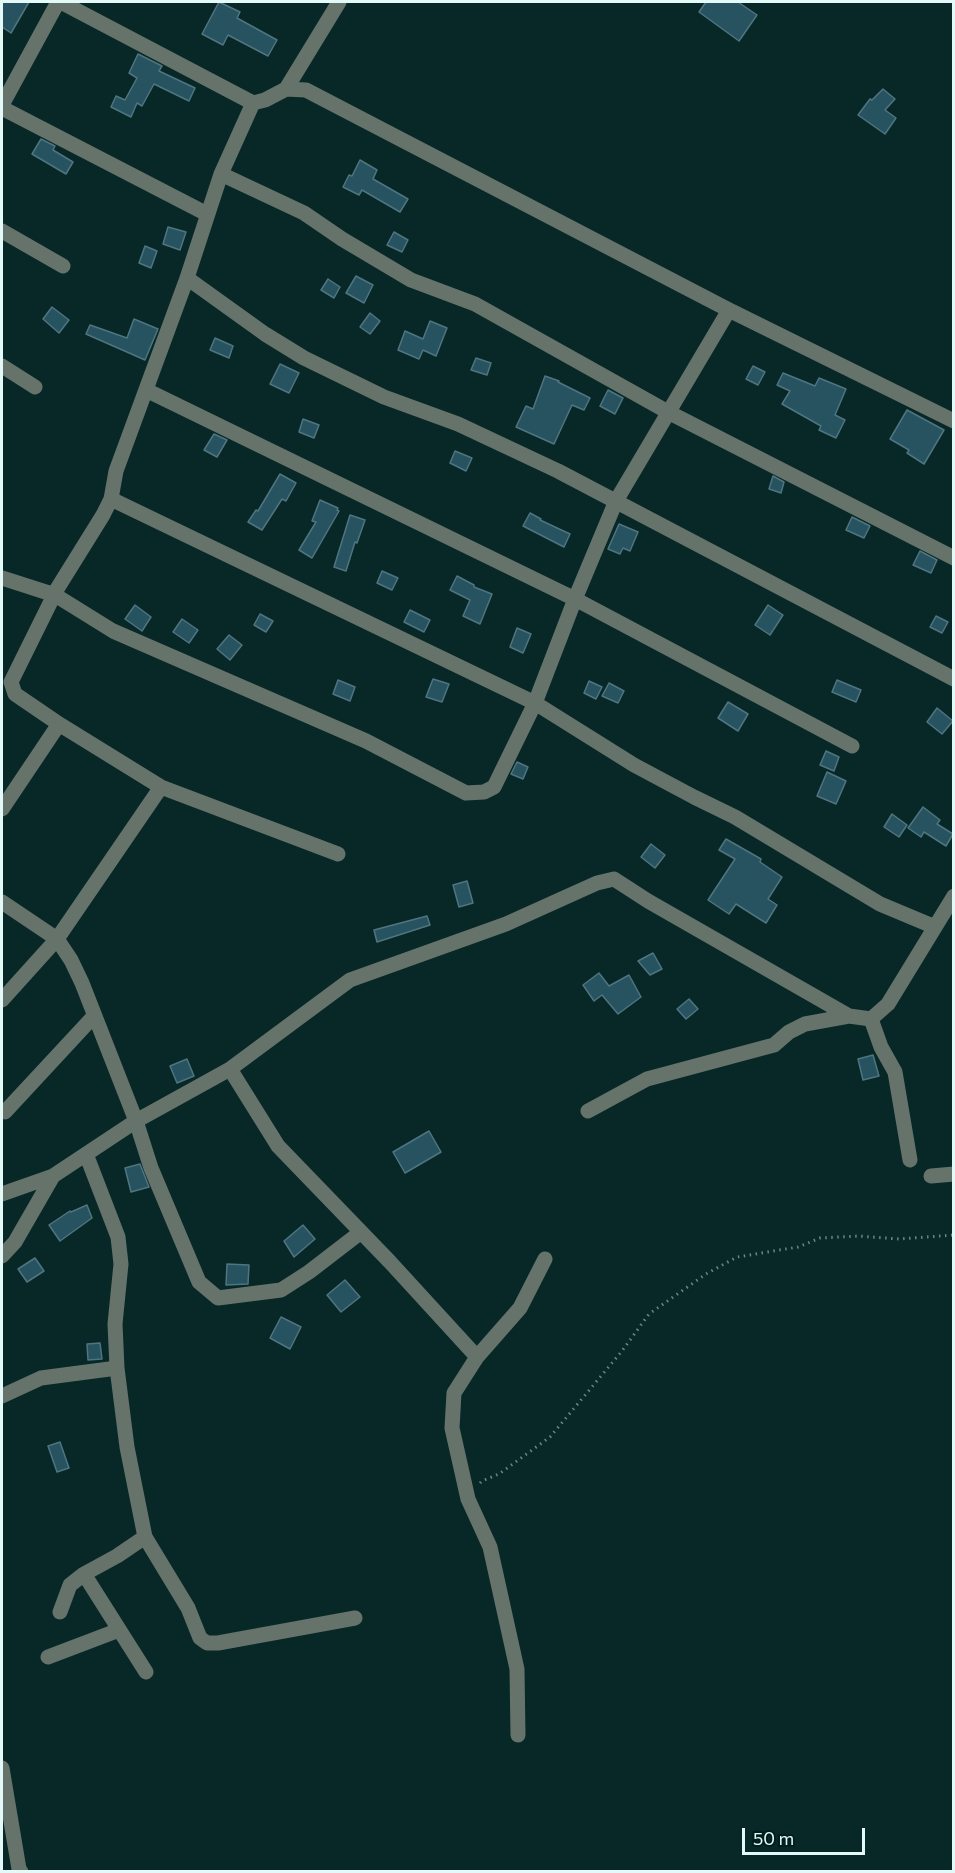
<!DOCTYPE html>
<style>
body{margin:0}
#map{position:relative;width:955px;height:1873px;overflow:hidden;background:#072826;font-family:Commissioner,sans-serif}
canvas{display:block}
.frame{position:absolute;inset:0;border:3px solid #e4faf8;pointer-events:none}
.scale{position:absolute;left:742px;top:1828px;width:123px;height:27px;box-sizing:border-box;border:3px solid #e4faf8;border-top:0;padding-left:8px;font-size:18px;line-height:21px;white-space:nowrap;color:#e4faf8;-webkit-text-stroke:4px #001e1d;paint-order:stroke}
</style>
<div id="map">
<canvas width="955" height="1873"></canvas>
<div class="frame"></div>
<div class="scale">50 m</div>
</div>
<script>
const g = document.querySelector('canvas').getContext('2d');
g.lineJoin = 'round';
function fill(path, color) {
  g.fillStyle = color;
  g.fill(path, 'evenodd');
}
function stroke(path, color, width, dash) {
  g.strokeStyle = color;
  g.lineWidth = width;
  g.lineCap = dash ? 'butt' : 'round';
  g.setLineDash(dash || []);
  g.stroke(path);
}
const building = new Path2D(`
 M2 2H29L11 33 2 27Z
 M219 2 240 12 237 18 277 40 268 56 228 35 223 45 202 34Z
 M706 2H738L757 15 739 41 699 12Z
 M138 54 162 66 159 71 195 88 189 101 154 84 142 106 137 103 131 117 111 107 116 96 125 100 137 78 129 73Z
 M883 89 895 99 885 110 896 118 885 134 858 115 870 99 872 100Z
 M41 139 55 146 53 150 73 162 66 174 32 154Z
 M360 160 377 170 373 179 408 199 400 212 362 190 359 195 343 187 349 175 352 176Z
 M168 227 186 232 180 250 163 244Z
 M394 232 408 240 402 252 387 245Z
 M145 246 157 251 151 268 139 263Z
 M356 276 373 285 364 303 346 293Z
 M328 279 340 287 334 298 321 290Z
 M52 307 69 320 59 333 43 319Z
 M370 313 380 321 370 334 360 327Z
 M134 319 158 329 145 360 86 334 90 325 127 338Z
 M430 321 447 328 436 356 423 350 419 359 398 350 405 331 423 339Z
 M215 338 233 346 229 358 210 350Z
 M476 358 491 363 487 375 471 370Z
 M280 364 299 373 289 393 270 384Z
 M753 366 765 372 758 385 746 379Z
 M783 373 815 386 819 378 846 389 835 415 845 420 836 438 819 430 821 426 782 404 790 391 777 385Z
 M545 376 559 381 558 382 590 398 584 410 572 405 554 444 516 427 526 406 533 409Z
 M608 390 623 398 615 414 600 406Z
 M907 410 944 430 924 464 907 453 909 450 890 439Z
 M303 419 319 425 314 438 299 432Z
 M214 434 227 440 217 457 204 450Z
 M455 451 472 458 466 471 450 463Z
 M280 474 296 483 286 501 282 499 262 530 248 522 256 510 258 511Z
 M773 476 784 482 781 493 769 489Z
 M320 500 338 508 337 510 339 511 312 558 299 550 316 522 312 521Z
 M530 513 541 519 540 520 570 534 564 547 523 526Z
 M350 515 365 520 357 543 355 542 346 571 334 567Z
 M852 517 870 526 864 538 846 530Z
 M619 524 638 532 630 551 623 548 620 554 608 549Z
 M920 551 937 560 931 573 913 565Z
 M382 571 398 578 392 590 377 583Z
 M457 576 474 585V587L492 594 480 624 463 616 470 600 450 590Z
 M135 605 151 617 142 631 125 619Z
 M768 605 783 615 770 635 755 625Z
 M410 610 430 620 424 632 404 622Z
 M260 614 273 621 266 632 254 625Z
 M936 616 948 622 942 633 930 627Z
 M182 619 198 630 189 643 173 632Z
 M517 628 531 634 523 653 510 647Z
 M229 635 242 645 230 660 217 649Z
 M433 679 449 684 442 702 426 697Z
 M338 680 355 687 350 701 333 694Z
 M837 680 861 690 856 702 832 692Z
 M589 681 602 687 596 699 584 693Z
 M609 683 624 691 618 703 602 696Z
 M728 702 748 714 738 731 718 718Z
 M937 708 953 721 942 734 927 722Z
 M826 751 839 757 834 771 820 765Z
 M517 762 528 767 523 779 511 774Z
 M827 772 846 781 836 804 817 796Z
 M923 807 940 820 937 824 953 834 946 846 924 832 921 837 908 828Z
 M892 814 907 825 899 837 884 827Z
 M726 839 761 859 760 862 782 877 768 899 777 905 766 923 736 904 729 914 708 900 735 859 719 850Z
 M651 844 665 855 655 868 641 857Z
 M467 881 473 903 459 907 453 885Z
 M427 916 430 925 377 942 374 930Z
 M653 953 662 969 650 975 638 961Z
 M599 973 609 986 629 975 641 997 618 1014 602 995 594 1001 583 985Z
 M689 999 698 1009 686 1019 677 1009Z
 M873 1055 879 1076 863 1080 858 1059Z
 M187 1059 194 1076 177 1083 170 1066Z
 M429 1131 441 1152 405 1173 393 1152Z
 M140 1164 149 1187 131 1192 125 1168Z
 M87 1205 92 1218 60 1241 49 1225 70 1211 71 1212Z
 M303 1225 315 1239 294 1257 284 1241Z
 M35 1258 44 1271 27 1282 18 1269Z
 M227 1264 249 1265 248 1284 226 1285Z
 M345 1280 360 1297 341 1312 327 1295Z
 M281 1317 301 1327 290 1349 270 1338Z
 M100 1343 102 1359 88 1360 87 1344Z
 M60 1442 69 1468 57 1472 48 1446Z`);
fill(building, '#27525f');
stroke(building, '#4f7581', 1.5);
stroke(new Path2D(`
 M480 1483 482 1481 499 1474 550 1437 622 1351 649 1314 706 1274 737 1257 798 1247 820 1238 858 1236 899 1239 954 1235`), '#6a8684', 3, [1.5, 4.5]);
stroke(new Path2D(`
 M61 2 253 103 221 174 187 278 116 471 111 499 103 515 57 589 11 682 15 694 59 724 161 787 338 854
 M286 89 339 2
 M253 103 265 100 286 89 306 90 729 310 954 421
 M2 105 58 2
 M2 108 207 214
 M221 174 304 213 342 239 411 280 475 304 668 412 954 558
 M2 231 63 266
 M187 278 265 334 304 358 384 397 458 424 558 471 954 679
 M2 366 35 387
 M146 390 575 599 852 746
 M111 499 535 703 634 765 694 797 735 817 880 904 935 927
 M2 578 55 595 113 631 366 741 466 793 484 792 494 787 535 703 575 599 616 501 729 310
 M2 809 59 724
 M2 902 57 939 71 960 82 983 136 1121 151 1168 199 1282 218 1298 281 1290 309 1272 361 1232
 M2 1000 57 939 161 787
 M871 1019 881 1047 895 1072 910 1160
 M230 1069 278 1146 390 1262 477 1357
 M588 1111 647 1079 774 1045 789 1032 805 1024 849 1016
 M5 1112 94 1016
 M86 1154 118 1237 121 1264 115 1324 117 1368 127 1447 145 1537 188 1608 200 1638 207 1643H218L355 1618
 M931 1176 954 1174
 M2 1194 53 1176 136 1121 230 1069 350 980 506 924 597 883 614 879 648 901 849 1016 871 1019 888 1004 954 896
 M2 1256 15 1242 53 1176
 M2 1396 41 1378 117 1368
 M84 1574 146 1672
 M60 1612 70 1585 84 1574 117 1556 145 1537
 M48 1657 119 1630
 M518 1735 517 1669 490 1547 468 1499 452 1428 454 1393 477 1357 520 1308 545 1259
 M2 1768 19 1869 21 1872`), '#66736b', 15);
</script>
